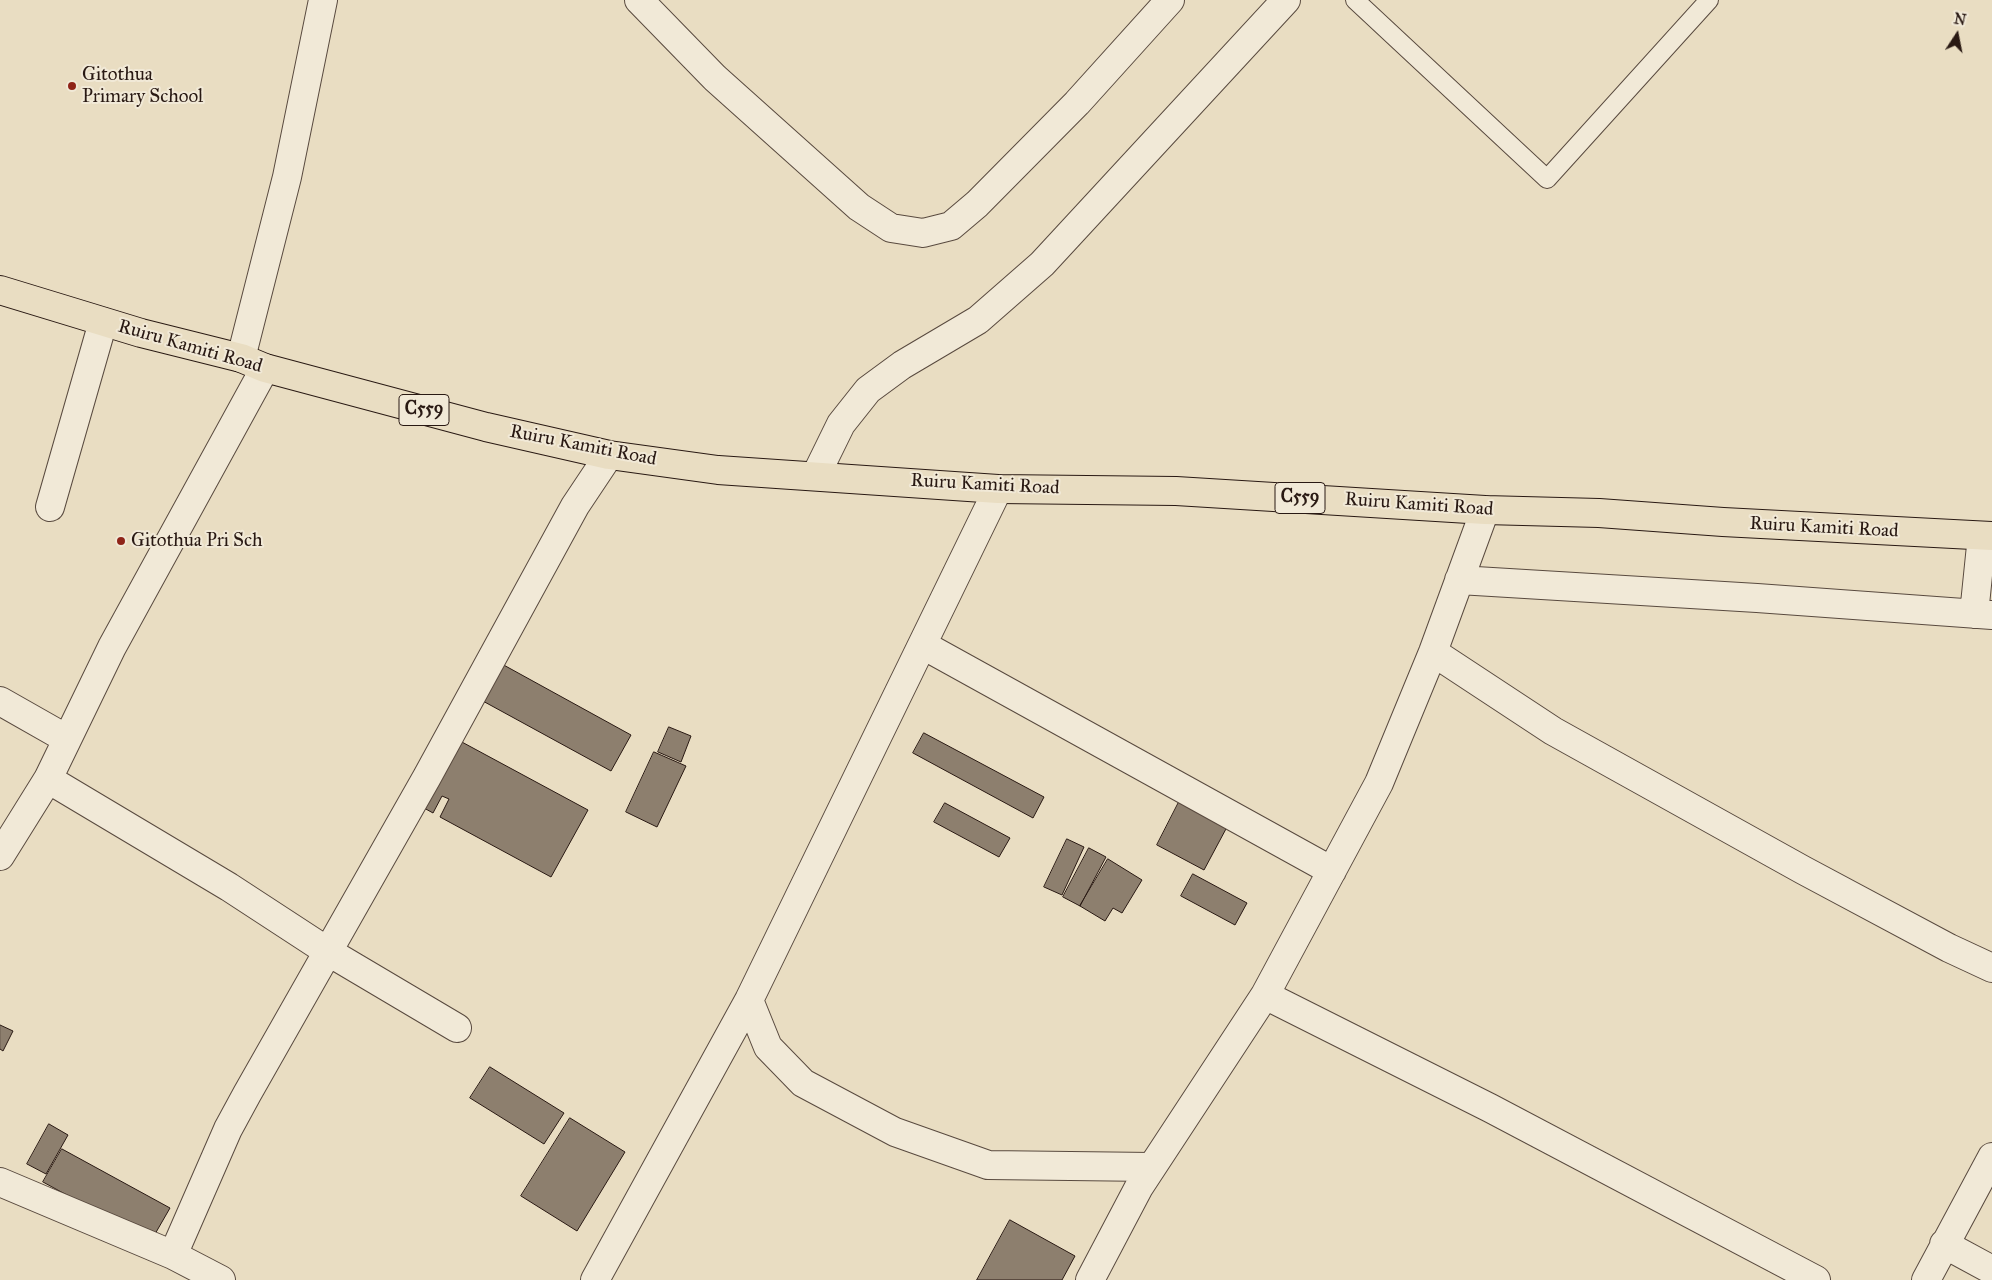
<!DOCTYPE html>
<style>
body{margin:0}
#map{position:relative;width:1992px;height:1280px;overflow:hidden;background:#e9ddc2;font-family:"IM FELL Great Primer",serif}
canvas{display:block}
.north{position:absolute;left:1932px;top:10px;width:50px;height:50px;-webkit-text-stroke:4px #f1e9d7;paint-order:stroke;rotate:11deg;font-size:14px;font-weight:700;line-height:20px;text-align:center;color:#291913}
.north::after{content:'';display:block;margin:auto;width:18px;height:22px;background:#291913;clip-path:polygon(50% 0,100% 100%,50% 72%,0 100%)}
</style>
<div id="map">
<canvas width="1992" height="1280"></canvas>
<div class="north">N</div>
</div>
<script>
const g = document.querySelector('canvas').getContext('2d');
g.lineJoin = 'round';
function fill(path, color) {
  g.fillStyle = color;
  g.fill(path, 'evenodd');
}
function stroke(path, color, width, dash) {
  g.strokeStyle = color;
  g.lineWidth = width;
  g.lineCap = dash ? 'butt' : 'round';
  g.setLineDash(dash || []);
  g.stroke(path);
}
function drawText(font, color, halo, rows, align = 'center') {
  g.font = font + ' "IM FELL Great Primer",serif';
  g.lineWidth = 4;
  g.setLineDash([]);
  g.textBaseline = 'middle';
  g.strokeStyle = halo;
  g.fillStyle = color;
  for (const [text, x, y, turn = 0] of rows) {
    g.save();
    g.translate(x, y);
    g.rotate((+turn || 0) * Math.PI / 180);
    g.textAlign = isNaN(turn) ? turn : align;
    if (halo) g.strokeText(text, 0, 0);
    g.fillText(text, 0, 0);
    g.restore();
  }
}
const building = new Path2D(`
 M500 663 631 735 611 771 481 700Z
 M669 727 691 736 681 762 658 752Z
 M924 733 1044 797 1033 818 913 753Z
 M460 741 588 810 551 877 440 817 449 799 442 796 433 813 424 808Z
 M654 752 686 766 657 827 626 812Z
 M1179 802 1227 827 1204 870 1157 845Z
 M945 803 1010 838 999 857 934 822Z
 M1067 839 1084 847 1062 895 1044 887Z
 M1089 848 1106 857 1080 906 1063 897Z
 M1108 859 1142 880 1122 913 1113 908 1105 921 1080 906Z
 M1193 874 1247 903 1235 925 1181 896Z
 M0 1025 13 1031 3 1051 0 1049Z
 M490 1067 564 1113 544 1144 470 1098Z
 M570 1118 625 1152 577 1231 521 1196Z
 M49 1124 68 1135 46 1174 27 1164Z
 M62 1149 170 1208 151 1241 43 1182Z
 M1010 1220 1075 1256 1062 1280H977Z`);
fill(building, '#8d7f6e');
stroke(building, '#291913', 1);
const service = new Path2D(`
 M1355 0 1547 179 1709 0`);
const minor = new Path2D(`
 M639 0 715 78 859 207 891 228 923 233 951 226 977 204 1077 103 1170 0
 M241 358 287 177 323 0
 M816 475 841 424 868 390 902 365 978 320 1042 264 1286 0
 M50 507 103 322
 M1459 580 1757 598 1992 615
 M1974 614 1982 536
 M923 645 1332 871
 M1433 652 1553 731 1803 870 1949 948 1992 968
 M0 701 67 739
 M48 779 229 887 327 951 457 1028
 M0 856 48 779 112 647 265 368
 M1265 995 1490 1108 1816 1280
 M749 1000 768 1047 803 1083 895 1132 988 1165 1152 1167
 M0 1182 173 1255 228 1129 247 1094 427 777 575 506 609 455
 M1944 1244 1992 1270
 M173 1255 221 1280
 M595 1280 749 1000 998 489
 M1090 1280 1139 1187 1265 995 1379 783 1433 652 1485 510
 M1926 1280 1992 1157`);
const primary = new Path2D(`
 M0 290 141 333 241 358 265 368 486 427 609 455 718 470 998 489 1176 491 1485 510 1599 513 1723 522 1992 536`);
stroke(service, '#594a3f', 20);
stroke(minor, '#594a3f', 30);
stroke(primary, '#291913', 30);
stroke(service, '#f1e9d7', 18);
stroke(minor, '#f1e9d7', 28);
stroke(primary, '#e9ddc2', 28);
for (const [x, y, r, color] of [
 [72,86,5,"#8f2418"],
 [121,541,5,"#8f2418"]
]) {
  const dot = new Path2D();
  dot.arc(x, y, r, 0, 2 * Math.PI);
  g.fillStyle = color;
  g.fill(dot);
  stroke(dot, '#f1e9d7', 2);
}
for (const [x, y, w] of [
 [424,410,50],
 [1300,498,50]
]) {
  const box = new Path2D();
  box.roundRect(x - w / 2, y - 15.5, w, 31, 4);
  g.fillStyle = '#f1e9d7';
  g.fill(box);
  stroke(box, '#291913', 1);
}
drawText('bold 18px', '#291913', null, [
 ["C559",424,410],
 ["C559",1300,498]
]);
drawText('19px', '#291913', '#f1e9d7', [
 ["Gitothua",82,75],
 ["Primary School",82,97],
 ["Gitothua Pri Sch",131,541]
], 'left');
drawText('19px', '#291913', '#f1e9d7', [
 ["Ruiru Kamiti Road",190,347,16],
 ["Ruiru Kamiti Road",583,446,11],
 ["Ruiru Kamiti Road",985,485,3],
 ["Ruiru Kamiti Road",1419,505,4],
 ["Ruiru Kamiti Road",1824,528,3]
]);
</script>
